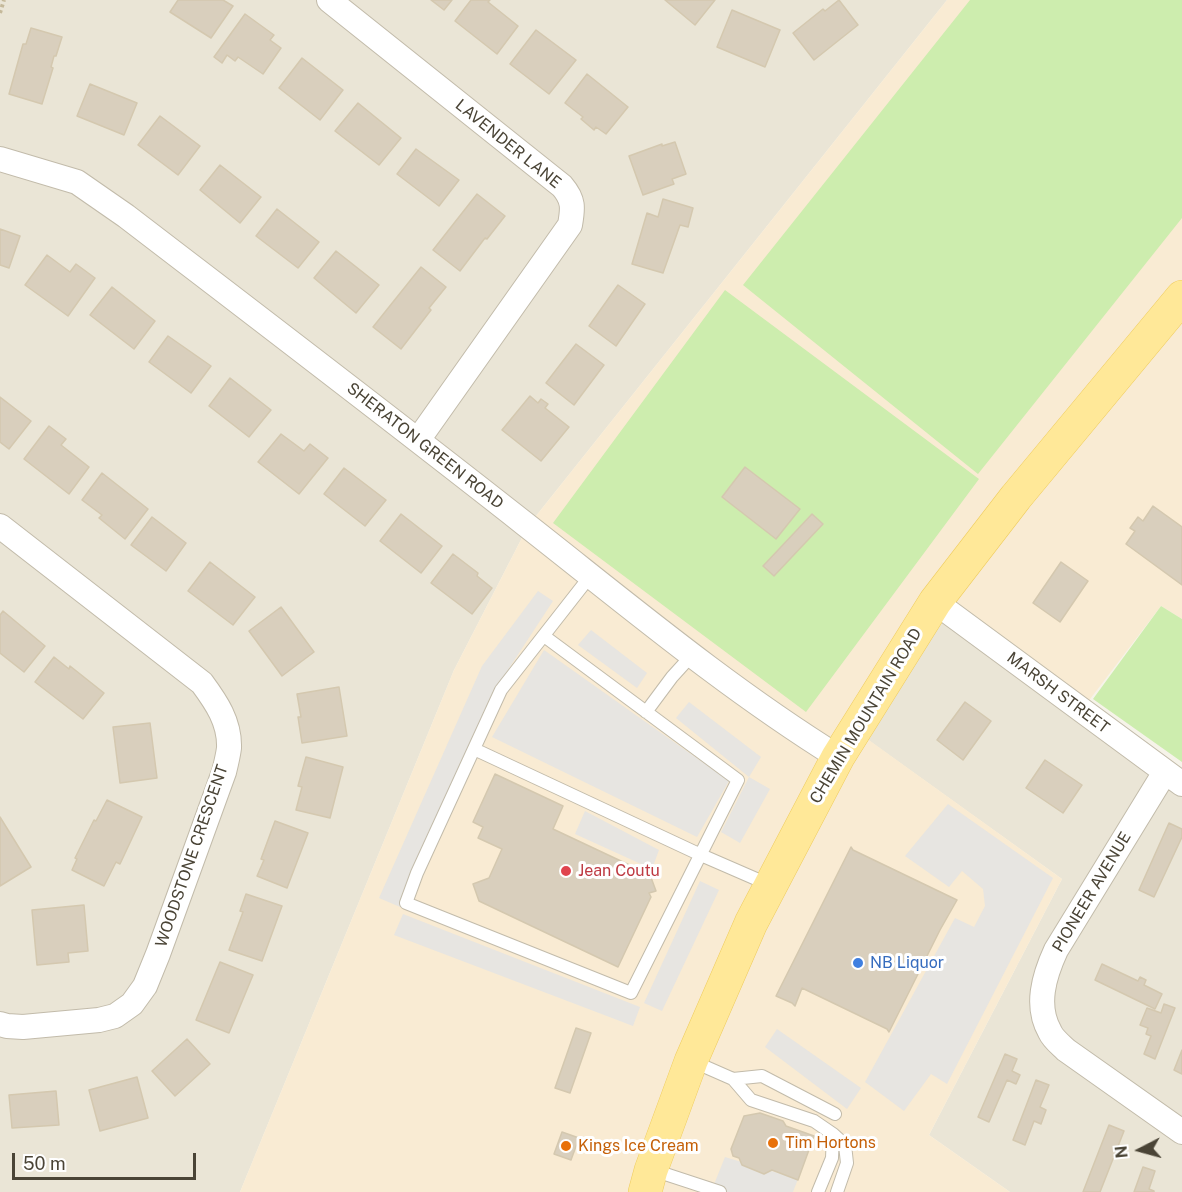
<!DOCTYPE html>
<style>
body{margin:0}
#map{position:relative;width:1182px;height:1192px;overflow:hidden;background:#f6f3e9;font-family:"Public Sans",sans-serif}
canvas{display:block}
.north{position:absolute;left:1110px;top:1120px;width:60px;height:60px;-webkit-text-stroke:4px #fff;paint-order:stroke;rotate:264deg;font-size:16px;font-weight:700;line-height:24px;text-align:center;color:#4a4436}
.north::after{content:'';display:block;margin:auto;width:21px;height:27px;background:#4a4436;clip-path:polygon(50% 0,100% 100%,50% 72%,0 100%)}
.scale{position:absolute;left:12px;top:1153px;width:184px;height:27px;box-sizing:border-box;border:3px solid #4a4436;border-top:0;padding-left:8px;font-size:18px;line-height:21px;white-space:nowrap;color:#4a4436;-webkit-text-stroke:4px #fff;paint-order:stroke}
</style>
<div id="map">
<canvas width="1182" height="1192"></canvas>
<div class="north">N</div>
<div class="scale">50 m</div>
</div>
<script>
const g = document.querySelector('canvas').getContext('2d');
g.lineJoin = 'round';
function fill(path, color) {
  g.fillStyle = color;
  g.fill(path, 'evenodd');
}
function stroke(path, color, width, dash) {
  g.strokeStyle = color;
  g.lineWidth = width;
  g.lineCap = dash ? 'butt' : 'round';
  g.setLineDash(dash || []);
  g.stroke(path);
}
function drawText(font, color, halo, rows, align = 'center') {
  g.font = font + ' "Public Sans",sans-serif';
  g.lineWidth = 6;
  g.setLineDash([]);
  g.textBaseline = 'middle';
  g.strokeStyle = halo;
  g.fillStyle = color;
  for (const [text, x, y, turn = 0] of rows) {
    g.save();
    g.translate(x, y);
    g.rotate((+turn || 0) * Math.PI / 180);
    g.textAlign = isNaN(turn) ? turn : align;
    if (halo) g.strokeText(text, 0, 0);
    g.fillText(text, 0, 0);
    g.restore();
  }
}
fill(new Path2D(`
 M0 0H947L528 526 454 670 240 1192H0Z
 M935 602 1182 785V1192H1010L929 1135 1062 879 854 730Z`), '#eae5d6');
fill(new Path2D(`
 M947 0H1182V619L1161 606 1081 711 935 602 855 730 1062 879 929 1135 1010 1192H240L454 670 528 526Z`), '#f9ebd3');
fill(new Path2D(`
 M970 0H1182V218L978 474 743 285Z
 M725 290 979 479 806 712 553 523Z
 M1161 606 1182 619V762L1093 699Z`), '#cdedae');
fill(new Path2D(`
 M538 591 553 601 504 676 400 907 379 898 482 666Z
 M591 630 647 673 637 688 578 645Z
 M544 650 729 781 697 837 492 737Z
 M689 702 761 757 749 777 770 789 740 843 721 832 749 777 676 718Z
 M948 804 1053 878 947 1084 931 1074 904 1111 865 1082 955 918 974 927 985 906 983 889 962 871 949 887 905 856Z
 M585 811 659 850 652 869 575 834Z
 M700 881 719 890 662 1011 644 1003Z
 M403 914 640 1007 633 1026 394 935Z
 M777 1029 861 1088 847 1109 765 1047Z
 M725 1157 798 1179 793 1192H711Z`), '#e7e5e1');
const building = new Path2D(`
 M178 0H223L233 6 211 38 170 12Z
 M431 0H452L444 10Z
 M471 0H490L488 2 518 26 497 54 455 21Z
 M665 0H715L695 25Z
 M839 0 858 25 814 60 793 33 823 9 825 11Z
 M732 10 780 30 765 67 717 47Z
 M245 14 274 35 270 40 281 48 263 74 238 57 235 61 227 55 222 63 214 57Z
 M31 28 62 37 56 56H54L51 67 53 68 42 104 9 94 23 44H26Z
 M536 30 576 60 549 94 510 64Z
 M302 58 343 90 320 120 279 88Z
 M587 74 628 107 606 134 596 127 594 130 581 119 583 117 565 103Z
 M90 84 137 103 124 135 77 116Z
 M358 103 401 138 379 165 335 131Z
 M160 116 200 146 178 175 138 145Z
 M675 142 686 174 672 179 674 184 643 195 629 156 662 144V146Z
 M416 149 459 180 439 206 397 174Z
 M220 165 261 197 240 223 200 190Z
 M477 194 505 216 487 239 485 238 460 271 433 250Z
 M663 199 693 208 688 227 680 225 663 273 632 264 647 213 658 217Z
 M277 209 319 242 298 268 256 236Z
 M0 229 20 236 9 268 0 265Z
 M336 251 379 285 356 313 314 278Z
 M47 255 70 272 76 264 95 278 68 316 25 285Z
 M421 267 446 287 429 308 431 310 401 349 373 327Z
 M618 285 645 304 616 346 589 326Z
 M112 287 155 321 134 349 90 315Z
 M168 336 211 366 191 393 149 362Z
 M576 344 604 365 574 405 546 383Z
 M230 378 271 410 249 437 209 406Z
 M530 396 538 403 541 399 548 404 545 408 569 427 541 461 502 430Z
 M0 397 31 421 9 449 0 442Z
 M49 426 66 439 61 445 89 467 69 494 24 459Z
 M281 434 304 451 310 444 328 458 299 494 258 462Z
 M745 467 800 509 776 539 722 497Z
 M344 468 386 500 365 526 324 494Z
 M102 473 148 509 125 539 99 518 102 515 82 500Z
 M1153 506 1182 527V585L1126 544 1135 531 1130 528 1138 517 1143 521Z
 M401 514 442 546 421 573 380 541Z
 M812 514 823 524 774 576 763 566Z
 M152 517 186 543 166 571 131 545Z
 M453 554 478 573 477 576 492 588 472 614 431 583Z
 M210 562 255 597 233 625 188 591Z
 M1061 562 1088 581 1060 622 1033 603Z
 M281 607 314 652 282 676 249 631Z
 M3 611 45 646 24 672 0 653V615Z
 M54 657 69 669 70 666 104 693 83 719 35 682Z
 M339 687 347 736 302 743 298 717H301L297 694Z
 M965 702 991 721 963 760 937 740Z
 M150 723 157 778 120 783 113 727Z
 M306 757 343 767 330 818 296 810 302 787 298 786Z
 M1045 760 1082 785 1063 813 1026 788Z
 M495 774 563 806 553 829 640 870 642 875 649 872 656 891 649 893 651 897 618 967 479 901 473 884 489 878 502 849 478 838 483 827 473 822Z
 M107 800 142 817 120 864 116 862 104 886 72 870 77 859 75 858 94 820 96 821Z
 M0 817 31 867 0 886Z
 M275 821 308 833 287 888 257 876 264 860 261 859Z
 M1169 823 1182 829V837L1154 897 1139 890Z
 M851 847 853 850 957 900 940 930 889 1032 887 1029 802 988 795 1006 792 1003 776 996Z
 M246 894 282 906 262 961 229 950 243 912 240 911Z
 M84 905 88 951 68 953 69 962 37 965 32 910Z
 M220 962 253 975 229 1033 196 1020Z
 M1102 964 1138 981 1140 977 1146 980 1144 985 1162 994 1155 1009 1095 980Z
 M1164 1004 1175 1008 1155 1059 1144 1054 1151 1036 1146 1034 1148 1028 1140 1025 1147 1008 1161 1013Z
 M576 1028 591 1033 570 1093 555 1088Z
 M187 1039 210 1064 175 1096 152 1071Z
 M1182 1050V1074L1174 1070Z
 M1005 1054 1017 1059 1012 1071 1020 1075 1016 1084 1007 1080 989 1122 978 1117Z
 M137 1077 148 1118 100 1131 89 1090Z
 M1036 1080 1049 1085 1040 1107 1046 1110 1041 1124 1034 1121 1025 1145 1013 1140Z
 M56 1091 59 1125 12 1128 9 1095Z
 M760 1113 783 1121 786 1126 814 1136 798 1180 772 1170 764 1174 742 1165 739 1158 733 1156 731 1149 744 1116Z
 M1109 1125 1124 1131 1100 1192H1083Z
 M562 1132 579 1138 571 1160 554 1154Z
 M1143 1167 1155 1171 1149 1189 1154 1191V1192H1134Z`);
fill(building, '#d9cfbd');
stroke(building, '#d4c8af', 1.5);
const service = new Path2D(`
 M544 636 738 780 631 993 406 903 417 873 501 690 591 575
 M646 712 672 677 692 655
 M474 749 701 855 770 885
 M692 1061 733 1079 751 1100 814 1121 833 1134 845 1145 847 1163 837 1192
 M733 1079 762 1076 835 1114
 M653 1170 720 1192
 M818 1192 832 1158 833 1134`);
const minor = new Path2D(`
 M329 0 562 186C574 200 573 208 570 225L418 440
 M0 159 77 182 126 216C259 318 393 420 525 524 627 604 727 688 838 757
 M0 526 202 683C216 702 230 722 229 748 228 756 226 764 224 772L158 954 145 986 132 1004 115 1016 99 1020 23 1027 7 1026 0 1024
 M935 602 1182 784
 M1165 772 1056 950C1044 976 1035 1006 1050 1032 1053 1039 1061 1045 1066 1050L1182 1132`);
const primary = new Path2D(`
 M645 1192 651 1170 691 1061 751 923 838 757 935 602 1016 497 1182 297`);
stroke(service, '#c2bbaa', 14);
stroke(minor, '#c2bbaa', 26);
stroke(primary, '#efcc5d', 34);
stroke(new Path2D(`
 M0 13 4 0`), '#c5b99a', 4, [3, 3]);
stroke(service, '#fff', 12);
stroke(minor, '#fff', 24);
stroke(primary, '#ffe898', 33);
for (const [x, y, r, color] of [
 [566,871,6,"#e0444e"],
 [858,963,6,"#3f7fe0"],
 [773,1143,6,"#e8710a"],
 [566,1146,6,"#e8710a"]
]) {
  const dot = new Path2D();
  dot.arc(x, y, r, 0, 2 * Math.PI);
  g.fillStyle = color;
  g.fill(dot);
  stroke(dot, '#fff', 2);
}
drawText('16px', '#4a4436', '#fff', [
 ["LAVENDER LANE",508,144,39],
 ["SHERATON GREEN ROAD",425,446,38],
 ["MARSH STREET",1058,693,37],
 ["CHEMIN MOUNTAIN ROAD",866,716,-59],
 ["WOODSTONE CRESCENT",192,856,-71],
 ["PIONEER AVENUE",1092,892,-59]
]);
drawText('16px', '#be3a42', '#fff', [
 ["Jean Coutu",578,871]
], 'left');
drawText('16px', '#366cbe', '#fff', [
 ["NB Liquor",870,963]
], 'left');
drawText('16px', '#c56008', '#fff', [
 ["Tim Hortons",785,1143],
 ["Kings Ice Cream",578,1146]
], 'left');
</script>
